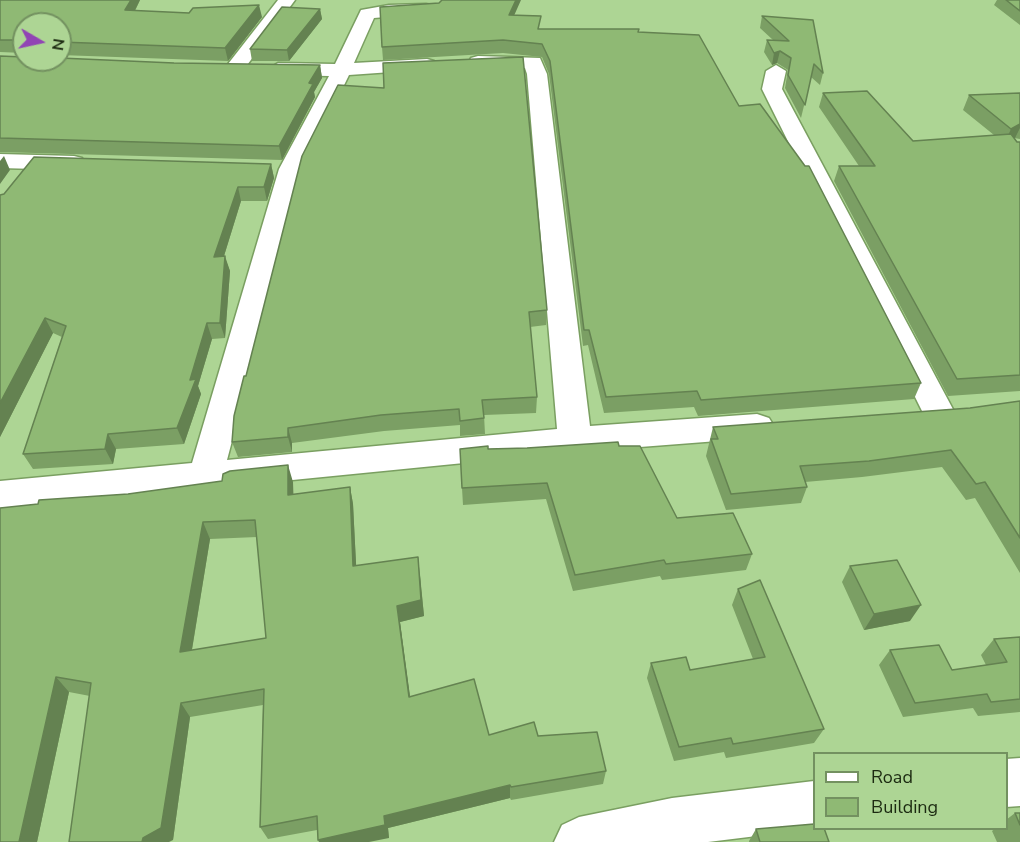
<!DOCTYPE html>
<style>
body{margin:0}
#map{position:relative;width:1020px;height:842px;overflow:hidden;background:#add594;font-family:"Nunito Sans",sans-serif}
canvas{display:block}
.legend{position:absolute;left:813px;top:752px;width:195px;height:78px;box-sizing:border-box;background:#add594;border:2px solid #739160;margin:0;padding:8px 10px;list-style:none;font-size:18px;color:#1c2a11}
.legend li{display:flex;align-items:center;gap:12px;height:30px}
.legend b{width:30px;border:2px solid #739160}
.north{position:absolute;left:12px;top:12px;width:60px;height:60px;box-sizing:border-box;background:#add594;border:2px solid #739160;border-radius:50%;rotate:99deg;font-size:16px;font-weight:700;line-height:24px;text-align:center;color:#1c2a11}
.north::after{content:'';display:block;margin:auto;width:21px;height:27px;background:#9144b4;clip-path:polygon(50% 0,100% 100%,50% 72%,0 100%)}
</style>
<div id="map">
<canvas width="1020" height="842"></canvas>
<ul class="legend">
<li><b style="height:8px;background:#fff"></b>Road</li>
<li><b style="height:16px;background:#8fb974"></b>Building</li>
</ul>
<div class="north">N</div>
</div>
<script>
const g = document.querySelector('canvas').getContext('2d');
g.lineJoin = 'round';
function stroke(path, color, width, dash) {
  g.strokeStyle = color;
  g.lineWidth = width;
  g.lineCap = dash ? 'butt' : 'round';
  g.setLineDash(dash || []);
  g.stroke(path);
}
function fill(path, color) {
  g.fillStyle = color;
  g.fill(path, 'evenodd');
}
const minor = new Path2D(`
 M278 0H295L242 72H228L225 68 228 64Z
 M426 4 432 5 434 9 432 13 374 18 354 63 427 59 434 61 437 65 434 69 349 75 303 169 227 460 557 429 527 74 525 68 471 66 469 62 471 58 478 56 540 58 547 74 590 426 757 414 769 418 774 426 769 434 757 438 575 452 0 509V481L192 463 279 169 329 76 278 75 268 69 278 63 335 64 361 10 389 5Z
 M776 65 786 71 782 89 955 413 951 421 939 425 927 421 923 413 762 89 766 71Z
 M0 154 74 156 82 158 85 163 82 168 74 170 0 168Z
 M1020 758V806L1006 807V759Z
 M814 781V829L708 842H554L562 825 579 817 672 798Z`);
stroke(minor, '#7a9f61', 3);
fill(minor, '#fff');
fill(new Path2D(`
 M0 0H140L135 11 262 17 228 61 60 55V24H24V53L0 52Z
 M997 0H1020V25L994 5Z
 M439 3 514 15 540 29 638 32 739 106 921 383 914 399 698 416 694 407 604 413 588 345 583 346 549 74 542 57 503 53 383 60 382 47Z
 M320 9 322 19 289 61H252L250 49Z
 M762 16 823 73 820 85 811 77 801 118 785 88 788 70 777 63 772 65 764 52 767 40H773L760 28Z
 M0 56 174 63 320 65 322 78 314 92 315 97 282 160 0 152Z
 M823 93 913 141 994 135 963 110 969 95 1020 93V139L1014 138 1017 142H1020V391L948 396 834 181 839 166H859L819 107Z
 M302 156 547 310 546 325 530 327 537 397 536 413 484 415 485 434 460 436V425L384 431 292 443V452L238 457 232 442 246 376Z
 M271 164 274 178 267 201H241L224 256 230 271 225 338 212 339 198 386 201 394 184 444 116 449 113 464 33 469 23 454 62 337 53 333 0 437V195Z
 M1020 401V573L975 498 966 500 942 467 862 477 805 482 807 487 801 503 726 510 706 456 713 427 970 408Z
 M619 446 677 518 752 554 746 570 662 580 660 576 573 591 546 499 463 505 462 488 488 449Z
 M293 482V495L350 487 353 504 356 565 420 574 424 616 400 622 410 697 489 735 538 736 606 771 603 784 511 800 510 798 388 828 389 838 317 830 268 839 260 827 263 705 190 717 173 840 90 696 69 692 37 842 0 508ZM257 537 266 638 192 650 210 539Z
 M850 566 910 621 864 630 842 582Z
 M738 589 824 729 814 743 726 758 724 752 674 761 647 678 651 663 690 670 753 659 732 605Z
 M1020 637V712L978 716 973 708 903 717 879 665 890 650 952 670 986 665 981 655 994 639Z
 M1015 813H1020V842H997L992 831 996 828H1006V820Z
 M756 829 829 842H749V841Z`), '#7b9f64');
fill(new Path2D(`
 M131 0H140L129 22 125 10Z
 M516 0H521L509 27V15Z
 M259 5 262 17 228 61 225 48Z
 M320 9 322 19 289 61 287 50Z
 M780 51 777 63 772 65 774 53Z
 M320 65 322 78 314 92 315 97 282 160 279 146 309 83Z
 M1020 124V128L1015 138 1004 144 1011 129Z
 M4 156 10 170 0 184V161Z
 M271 164 274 178 267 201 264 187Z
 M238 187 241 201 219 272 214 257Z
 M225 256 230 271 225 338 220 323Z
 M45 318 53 333 0 437V403Z
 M207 323 212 339 198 386 201 394 184 444 177 428 190 380Z
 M288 428 292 443V452L288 437Z
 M108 434 116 449 113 464 105 449Z
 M288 465 293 482 294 512 288 495Z
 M350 487 353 504 357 582 353 566Z
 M203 522 210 539 189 667 180 652Z
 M418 557 424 616 400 622 412 711 409 697 397 606Z
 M921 605 910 621 864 630 874 614Z
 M56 677 69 692 37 842H19Z
 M181 703 190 717 173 840 169 842H142Z
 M510 785V798L388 828 389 838 369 842H319L318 840 384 816Z`), '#648251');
const building = new Path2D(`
 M0 0H131L125 10 189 13 193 8 259 5 225 48 60 42V24H24V45H21L19 40H0Z
 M442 0H516L509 15 541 16 538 29H639L638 32 699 35 739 106 760 104 805 166H809L921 383 701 400 697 391 606 397 589 330H584L550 61 542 44 503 40 382 47 380 7 439 3Z
 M1006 0H1020V11Z
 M282 7 320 9 287 50 250 49Z
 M762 16 813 20 823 73 814 64 805 105 788 75 791 58 780 51 774 53 767 40 789 41Z
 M0 56 24 57V60H60V58L174 63 320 65 309 83 313 84 279 146 0 138Z
 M523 57 547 310 529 312 537 397 482 400 484 418 460 421 459 409 381 415 288 428V437L232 442 234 416 244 376H246L302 156 338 85 384 88 383 63Z
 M867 91 913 141 1011 134 1017 142H1020V375L957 379 839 166H875L823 93Z
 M1020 93V124L1011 129 969 95Z
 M34 157 271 164 264 187H238L214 257 225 256 220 323H207L190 380 196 379 177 428 108 434 105 449 23 454 66 326 45 318 0 403V195L4 194Z
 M1020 401V538L985 482 976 484 951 450 869 461 800 466 807 487 731 494 711 439H718L713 427 970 408Z
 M618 442 619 446H640L677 518 733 513 752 554 666 564 664 560 575 575 547 483 462 488 460 449 488 446V449L527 448Z
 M288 465V495L350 487 353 566 418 557 421 600 397 606 409 697 474 679 489 735 534 722 538 736 597 732 606 771 511 787 510 785 384 816 385 825 318 840 317 816 260 827 264 689 181 703 161 828 143 838 142 842H69L91 683 56 677 19 842H0V508L38 504 39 500 128 494 222 481 223 474 230 471ZM255 520 266 638 180 652 203 522Z
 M897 560 921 605 874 614 850 566Z
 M760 580 824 729 733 744 731 738 679 747 651 663 686 657 690 670 765 657 738 589Z
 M1020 637V699L991 702 987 694 915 703 890 650 939 645 952 670 1007 662 994 639Z
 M1015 813H1020V825Z
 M814 824V828H824L829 842H760L756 829Z`);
fill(building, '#8fb974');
stroke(building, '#648251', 1.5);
</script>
